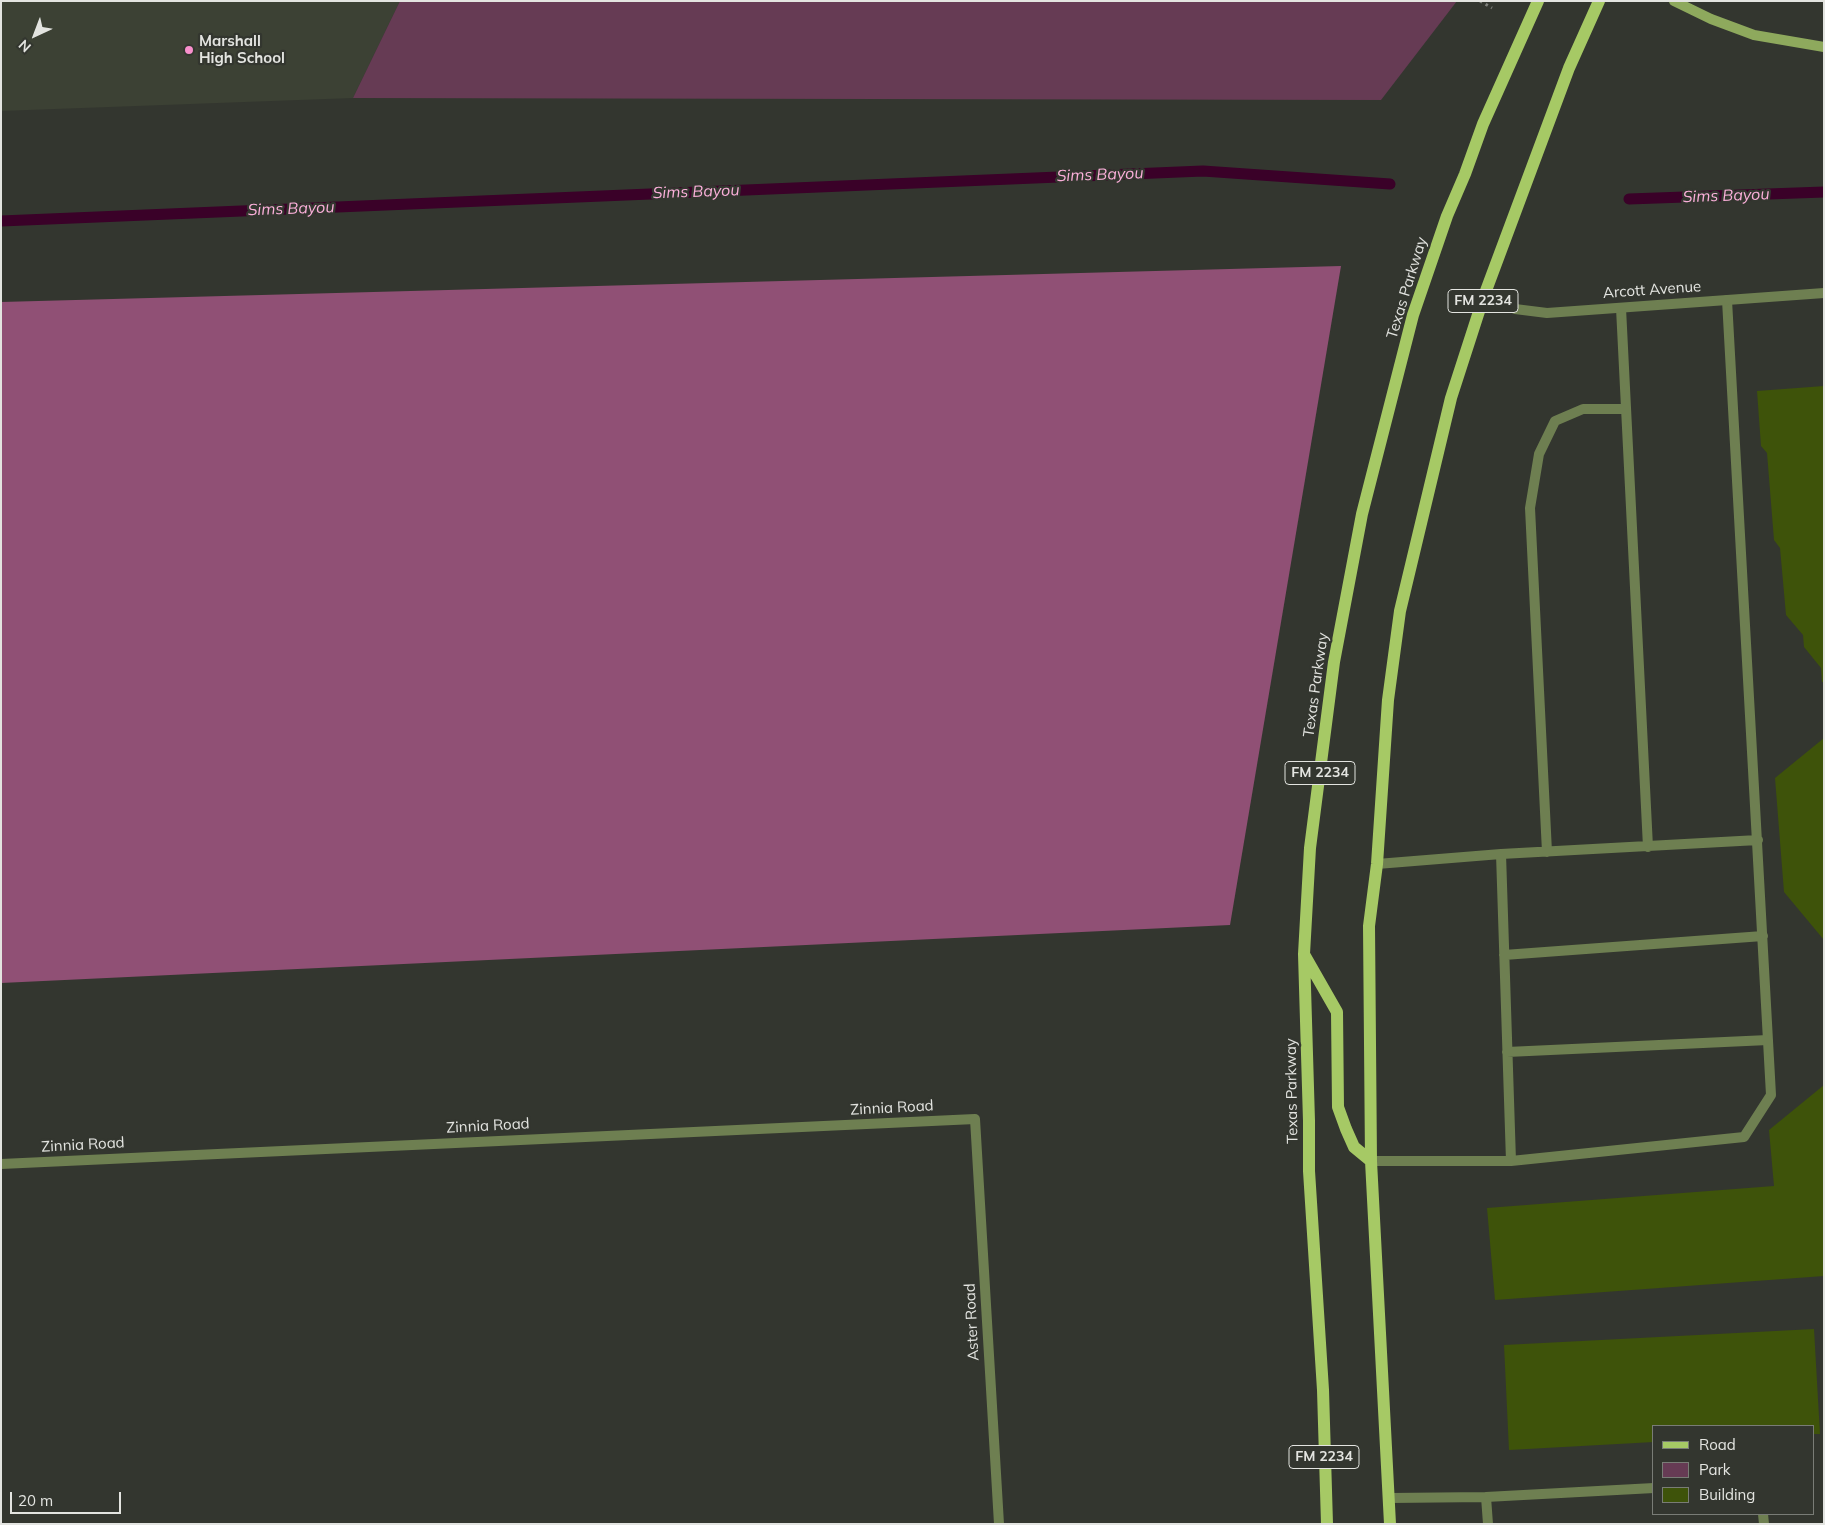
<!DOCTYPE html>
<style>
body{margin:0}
#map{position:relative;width:1825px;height:1525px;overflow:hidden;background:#33362f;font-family:Mulish,sans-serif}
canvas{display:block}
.frame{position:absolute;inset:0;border:2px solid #e3e4e0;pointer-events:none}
.legend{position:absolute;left:1652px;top:1425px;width:162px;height:90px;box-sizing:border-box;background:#33362f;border:1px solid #797c76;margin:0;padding:6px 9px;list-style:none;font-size:15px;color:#e3e4e0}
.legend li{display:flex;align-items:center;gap:10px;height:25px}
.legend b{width:25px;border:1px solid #797c76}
.north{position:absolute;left:10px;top:10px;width:50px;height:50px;-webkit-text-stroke:4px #33362f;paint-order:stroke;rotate:223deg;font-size:14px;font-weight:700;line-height:20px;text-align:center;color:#e3e4e0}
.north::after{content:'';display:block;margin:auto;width:18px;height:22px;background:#e3e4e0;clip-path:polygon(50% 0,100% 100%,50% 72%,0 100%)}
.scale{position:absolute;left:10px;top:1492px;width:111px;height:22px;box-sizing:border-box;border:2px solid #e3e4e0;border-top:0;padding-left:6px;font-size:15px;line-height:18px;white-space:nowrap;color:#e3e4e0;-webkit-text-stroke:4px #33362f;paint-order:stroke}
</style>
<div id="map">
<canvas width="1825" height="1525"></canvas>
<div class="frame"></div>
<ul class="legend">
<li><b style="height:6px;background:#a6c965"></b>Road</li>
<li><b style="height:14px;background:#663b54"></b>Park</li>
<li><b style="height:14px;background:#3e530a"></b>Building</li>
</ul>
<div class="north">N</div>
<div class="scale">20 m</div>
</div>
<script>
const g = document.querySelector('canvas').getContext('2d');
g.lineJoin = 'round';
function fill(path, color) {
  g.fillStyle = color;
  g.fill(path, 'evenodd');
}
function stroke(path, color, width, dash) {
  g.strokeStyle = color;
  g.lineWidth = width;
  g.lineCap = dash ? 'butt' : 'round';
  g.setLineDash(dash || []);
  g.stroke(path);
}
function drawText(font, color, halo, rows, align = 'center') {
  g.font = font + ' Mulish,sans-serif';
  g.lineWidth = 4.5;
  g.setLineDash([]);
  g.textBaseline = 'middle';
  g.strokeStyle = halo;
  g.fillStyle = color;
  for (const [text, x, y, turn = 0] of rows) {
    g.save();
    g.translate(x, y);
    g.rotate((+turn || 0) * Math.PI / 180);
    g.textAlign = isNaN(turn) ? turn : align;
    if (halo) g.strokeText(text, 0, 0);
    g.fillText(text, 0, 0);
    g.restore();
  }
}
fill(new Path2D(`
 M1 1H400L353 98 1 111Z`), '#3c4134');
fill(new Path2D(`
 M400 1H1457L1381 100 353 98Z`), '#663b54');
fill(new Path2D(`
 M1341 266 1230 925 1 983V302Z`), '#905075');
stroke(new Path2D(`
 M1629 199 1824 192
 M1 221 1203 171 1390 184`), '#3a0128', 11);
fill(new Path2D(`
 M1824 386V682H1822L1821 668 1804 647 1803 635 1786 615 1780 548 1774 540 1767 453 1761 446 1757 391Z
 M1824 738V940L1784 892 1775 778Z
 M1824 1085V1276L1495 1300 1487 1208 1774 1186 1769 1130Z
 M1814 1329 1820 1434H1814V1426H1654V1442L1509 1450 1504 1345Z`), '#3e530a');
stroke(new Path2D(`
 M1480 1 1492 8`), '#7f817c', 3, [2.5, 4]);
stroke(new Path2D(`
 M1621 308 1648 847
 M1547 852 1530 508 1539 454 1555 421 1583 409H1626
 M1501 854 1511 1161
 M1377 864 1501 854 1758 840
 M1504 955 1763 936
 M1507 1052 1768 1040
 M1371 1161H1511L1744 1137 1771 1095 1727 300
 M1486 1497 1488 1524
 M1390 1498 1486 1497 1654 1488
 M1763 1514 1764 1524`), '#6e7f51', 10);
stroke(new Path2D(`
 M1484 296 1515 309 1547 313 1824 293
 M1 1164 975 1119 999 1524`), '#6e7f51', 10);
stroke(new Path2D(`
 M1674 1 1711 19 1754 35 1824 47`), '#8ea95d', 10);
stroke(new Path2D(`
 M1305 956 1337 1012 1338 1107 1346 1129 1354 1147 1371 1161
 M1327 1524 1323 1390 1309 1171V1121L1304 954 1310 848 1334 662 1362 514 1413 315 1447 216 1465 174 1483 124 1538 1
 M1390 1524 1371 1161 1369 926 1377 864 1388 700 1400 611 1451 398 1484 296 1569 68 1599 1`), '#a6c965', 12);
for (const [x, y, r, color] of [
 [189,50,5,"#f890cc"]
]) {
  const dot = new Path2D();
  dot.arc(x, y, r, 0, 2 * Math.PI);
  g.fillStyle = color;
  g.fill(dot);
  stroke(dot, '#33362f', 2);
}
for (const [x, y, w] of [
 [1483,301,70],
 [1320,773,70],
 [1324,1457,70]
]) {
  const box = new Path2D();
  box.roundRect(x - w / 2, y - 11.5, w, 23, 4);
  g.fillStyle = '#33362f';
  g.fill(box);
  stroke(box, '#e3e4e0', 1);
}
drawText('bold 14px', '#e3e4e0', null, [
 ["FM 2234",1483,301],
 ["FM 2234",1320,773],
 ["FM 2234",1324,1457]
]);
drawText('bold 15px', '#e3e4e0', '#33362f', [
 ["Marshall",199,41],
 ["High School",199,58]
], 'left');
drawText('15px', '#e3e4e0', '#33362f', [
 ["Texas Parkway",1407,288,-73],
 ["Arcott Avenue",1652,290,-4],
 ["Texas Parkway",1316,685,-82],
 ["Texas Parkway",1292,1091,-91],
 ["Zinnia Road",892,1108,-3],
 ["Zinnia Road",488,1126,-3],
 ["Zinnia Road",83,1145,-3],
 ["Aster Road",972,1322,-93]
]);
drawText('italic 16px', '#faafd9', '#33362f', [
 ["Sims Bayou",1100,175,-2],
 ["Sims Bayou",696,192,-2],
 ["Sims Bayou",1726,196,-2],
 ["Sims Bayou",291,209,-2]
]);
</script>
